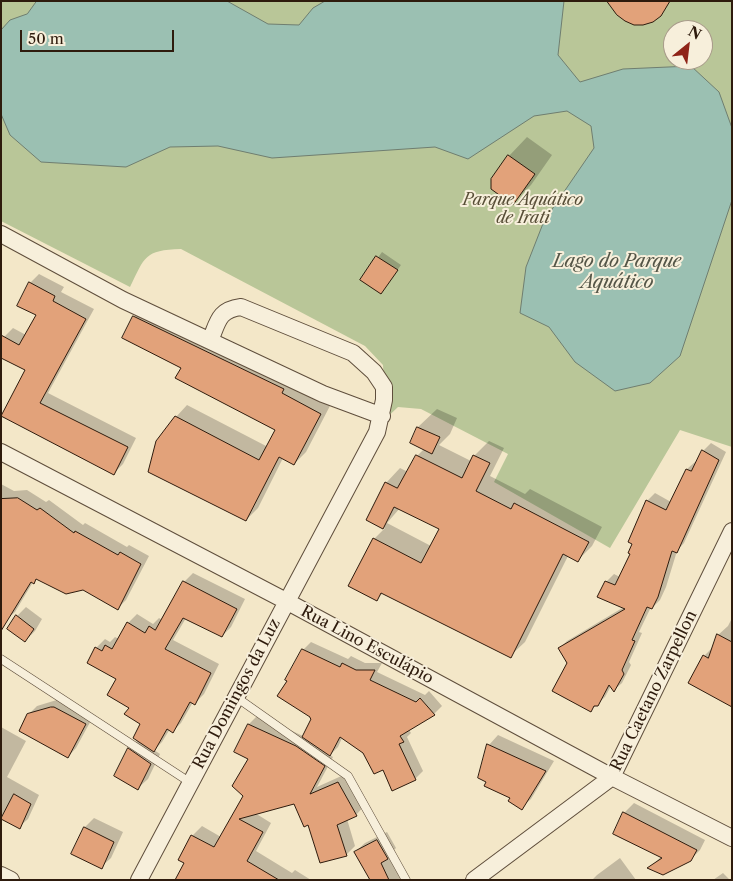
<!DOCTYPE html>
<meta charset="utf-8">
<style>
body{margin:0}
#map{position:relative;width:733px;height:881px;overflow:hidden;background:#f3e7c8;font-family:"Libre Caslon Text",serif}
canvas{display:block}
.frame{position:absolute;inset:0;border:2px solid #2e1b0d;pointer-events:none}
.north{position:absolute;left:663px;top:20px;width:50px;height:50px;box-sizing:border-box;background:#f7efdb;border:1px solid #a79a89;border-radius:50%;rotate:29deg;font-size:14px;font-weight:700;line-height:20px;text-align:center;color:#2e1b0d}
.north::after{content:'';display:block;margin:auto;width:18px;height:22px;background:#8f2418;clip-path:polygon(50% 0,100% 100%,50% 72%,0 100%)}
.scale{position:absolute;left:20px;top:30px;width:154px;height:22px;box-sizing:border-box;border:2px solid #2e1b0d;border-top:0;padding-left:6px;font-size:15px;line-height:18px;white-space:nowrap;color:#2e1b0d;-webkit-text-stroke:4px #f7efdb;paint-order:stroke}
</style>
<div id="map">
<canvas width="733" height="881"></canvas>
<div class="frame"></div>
<div class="north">N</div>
<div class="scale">50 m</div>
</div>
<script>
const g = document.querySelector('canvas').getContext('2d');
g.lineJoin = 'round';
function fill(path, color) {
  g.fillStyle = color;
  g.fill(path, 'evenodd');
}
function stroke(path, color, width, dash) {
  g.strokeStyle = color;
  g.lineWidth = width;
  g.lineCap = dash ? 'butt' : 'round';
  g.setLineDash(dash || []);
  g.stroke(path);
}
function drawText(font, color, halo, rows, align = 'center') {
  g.font = font + ' "Libre Caslon Text",serif';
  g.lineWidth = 4;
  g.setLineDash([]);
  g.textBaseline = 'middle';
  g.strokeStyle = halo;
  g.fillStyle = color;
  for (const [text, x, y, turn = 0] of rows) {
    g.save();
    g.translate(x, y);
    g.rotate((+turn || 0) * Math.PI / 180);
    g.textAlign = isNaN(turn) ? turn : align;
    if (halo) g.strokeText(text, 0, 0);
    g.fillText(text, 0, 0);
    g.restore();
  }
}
fill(new Path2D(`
 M1 1H732V447L680 430 610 548 494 482 508 454 421 409 398 407 378 426 385 400 383 365 365 346 181 249C144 250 145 257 130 287L1 221ZM673 30H703V60H673Z`), '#b9c698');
const water = new Path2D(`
 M37 1H227L268 24 299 25 313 8 325 1H564L558 55 580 82 623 69 691 66 719 92 732 128V200L680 356 650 383 615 391 575 362 549 327 520 313 526 267 544 221 594 148 591 126 567 111 534 116 468 159 435 147 272 158 218 146 170 147 126 167 41 162 10 135 1 114V30L10 20 27 14Z`);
fill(water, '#9bc0b2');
stroke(water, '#6f7e70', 1);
fill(new Path2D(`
 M527 137 552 155 531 185 513 203 509 156Z
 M382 252 401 265 381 293 362 280Z
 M39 274 64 287 61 292 94 309 48 393 136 438 123 464 114 473 2 415 27 370 4 337 13 328 26 335 38 315 30 283Z
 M146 305 332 402 306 452 294 464 283 458 258 508 246 520 176 417 187 405 268 447 277 430 182 368 134 317Z
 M437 409 457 418 450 434 439 445 471 461 474 456 489 441 504 448 490 476 525 494 530 489 602 527 592 546 578 560 568 556 525 642 510 656 384 592 377 599 374 539 385 528 368 519 386 483 400 468 408 472 417 456 424 449 411 443 418 427ZM400 508 440 529 431 546 387 523Z
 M711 443 726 452 684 543 677 551 666 587 660 600 652 608 651 607 639 632 642 633 629 662 631 665 622 683 614 690 611 686 605 697 591 710 559 649 567 641 624 607 606 582 614 574 620 577 632 554 647 501 655 493 671 502 687 469 695 462 697 463 703 451Z
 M1 484 14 491 27 490 46 502 49 500 83 525 85 523 127 547 129 545 149 556 126 600 118 608 83 588 37 578 33 582 15 612 6 620 1 542Z
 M193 573 245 599 231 627 222 636 186 618 173 640 219 664 204 694 195 703 193 702 181 723 173 731 170 729 162 742 154 750 160 754 148 779 138 788 129 749 138 740 142 724 130 707 117 678 96 648 105 639 110 642 115 637 119 639 128 623 137 614 153 624 159 618 162 620 184 582Z
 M26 607 42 619 35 631 25 641 17 616Z
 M732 618V706L704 656 713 647 718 635 728 626Z
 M311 642 348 659 351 656 365 663H382L377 672 425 695 429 691 442 706 434 714 409 730 411 733 407 737 423 771 415 779 393 789 383 768 342 738 338 747 330 755 333 757 317 787 348 773 365 805 356 815 347 819 355 846 346 855 309 823 294 802 255 813 271 823 256 851 292 873 295 870 311 880H177L186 862 180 859 192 836 202 826 221 837 245 795 250 759 249 724 258 715 303 736 313 719 289 680 303 650Z
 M60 699 94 715 76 748 68 757 28 715 37 706Z
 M1 727 26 741 7 777 39 795 28 819 19 827 1 816Z
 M498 735 554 761 531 799 521 808 511 798 489 745Z
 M634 803 705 840 700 850 690 860 650 867 662 856 624 813Z
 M94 818 123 832 111 858 101 867 85 827Z
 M387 832 396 848 390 854 403 880H372L355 852 365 843Z
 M620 858 636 880H592L597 875Z
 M723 873 730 880H713Z`), '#0003');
const building = new Path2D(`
 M607 1H670L661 16 653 22 643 25H634L625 21 617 15Z
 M508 155 535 174 513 205 491 189V179Z
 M376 256 398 270 381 294 360 280Z
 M29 282 55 296 53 301 86 319 40 403 128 447 114 475 1 416 25 370 1 358V335L19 345 36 315 17 306Z
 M133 316 284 389 282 393 321 414 294 465 279 457 246 521 148 472 156 441 175 416 259 460 275 430 175 378 181 368 122 338Z
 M417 427 440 437 432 454 410 443Z
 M702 450 719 460 677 553 672 551 658 597 652 609 647 607 632 640 635 641 622 670 624 674 614 692 609 685 598 706H594L591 712 552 691 567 663 558 648 625 609 597 597 605 581 615 585 630 554 628 553 632 544 628 542 646 500 666 510 686 469 691 471Z
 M416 455 462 478 473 455 490 463 476 491 511 509 514 503 589 542 578 562 563 554 511 658 381 593 377 601 348 586 373 538 421 563 439 529 394 507 383 529 366 520 385 482 397 488Z
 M18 498 37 510 40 508 74 533 75 531 118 555 120 552 141 564 118 610 83 590 66 594 36 579 34 584 31 582 1 631V499Z
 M183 581 237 609 222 637 183 618 165 649 211 673 195 705 190 702 173 733 167 729 154 752 133 738 140 724 124 714 129 708 107 695 116 679 87 663 95 647 102 651 105 645 112 649 127 622 145 633 149 626 155 630Z
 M16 615 34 629 25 642 7 629Z
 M717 634 732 642V707L688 683 703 655 708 658Z
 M302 649 340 667 342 663 356 670H375L370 680 416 702 420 698 435 715 400 736 404 742 399 744 416 780 392 791 383 770 374 774 363 753 340 737 330 756 302 737 311 719 310 718V717L277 696 287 681 285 680Z
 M51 707H54L86 724 68 758 19 731 27 714Z
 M248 724 296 746 325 766 310 794 338 782 357 816 337 825 347 856 320 863 308 825 304 827 294 804 239 819 263 832 247 861 279 880H175L184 863 178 860 191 835 214 847 243 796 232 786 248 759 234 752Z
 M487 744 546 771 522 810 508 801 510 798 484 786 486 782 478 778Z
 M128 748 151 764 138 790 114 776Z
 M14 794 31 804 20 829 1 819Z
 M623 812 697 850 691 861 663 875 647 868 662 858 613 834Z
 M84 827 114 842 102 869 71 854Z
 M377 840 388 859 381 863 389 880H370L354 852Z`);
fill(building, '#e2a27a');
stroke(building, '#2e1b0d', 1);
const lane = new Path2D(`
 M1 659 191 783
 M236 697 348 776 406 880`);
const street = new Path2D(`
 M1 234 123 300 323 394 382 416
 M1 452 286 601 612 777 732 838
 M1 875 11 880
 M139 880 377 432 384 400V387L374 372 353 353 241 307C218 310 218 322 210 341
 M474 880 612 777 732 531`);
stroke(lane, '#5f4e3c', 9);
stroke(street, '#5f4e3c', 18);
stroke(lane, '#f7efdb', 8);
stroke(street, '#f7efdb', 16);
drawText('italic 16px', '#584e37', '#f7efdb', [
 ["Parque Aquático",523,200],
 ["de Irati",523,218]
]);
drawText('16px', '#2e1b0d', '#f7efdb', [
 ["Rua Lino Esculápio",367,645,28],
 ["Rua Caetano Zarpellon",654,691,-64],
 ["Rua Domingos da Luz",237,694,-62]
]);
drawText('italic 18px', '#545547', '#f7efdb', [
 ["Lago do Parque",617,262],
 ["Aquático",617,283]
]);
</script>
